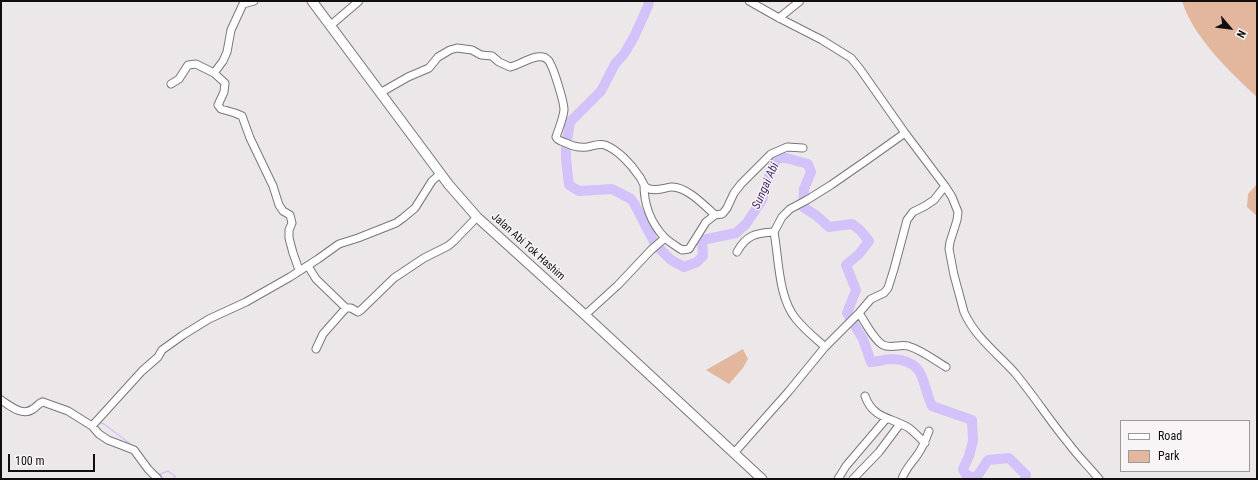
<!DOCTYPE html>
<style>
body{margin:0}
#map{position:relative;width:1258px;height:480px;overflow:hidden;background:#ece8e9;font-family:"Roboto Condensed",sans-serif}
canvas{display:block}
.frame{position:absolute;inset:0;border:2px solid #100f0f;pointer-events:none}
.legend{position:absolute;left:1120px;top:420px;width:130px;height:52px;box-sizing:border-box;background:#f9f5f6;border:1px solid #9c999a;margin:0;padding:5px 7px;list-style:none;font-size:12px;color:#100f0f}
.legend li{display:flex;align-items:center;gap:8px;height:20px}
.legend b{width:20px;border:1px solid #9c999a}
.north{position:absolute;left:1210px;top:8px;width:40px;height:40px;-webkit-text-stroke:3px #f9f5f6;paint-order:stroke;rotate:118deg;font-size:11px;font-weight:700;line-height:16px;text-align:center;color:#100f0f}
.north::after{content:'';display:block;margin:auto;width:14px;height:18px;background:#100f0f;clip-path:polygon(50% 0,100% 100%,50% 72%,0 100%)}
.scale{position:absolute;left:8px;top:454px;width:87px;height:18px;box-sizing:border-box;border:2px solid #100f0f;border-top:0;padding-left:5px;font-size:12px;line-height:14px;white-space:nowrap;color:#100f0f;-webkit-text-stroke:3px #f9f5f6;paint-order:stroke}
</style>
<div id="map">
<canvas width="1258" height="480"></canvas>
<div class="frame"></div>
<ul class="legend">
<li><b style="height:5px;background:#fff"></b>Road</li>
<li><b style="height:11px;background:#e2b79d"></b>Park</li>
</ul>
<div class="north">N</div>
<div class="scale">100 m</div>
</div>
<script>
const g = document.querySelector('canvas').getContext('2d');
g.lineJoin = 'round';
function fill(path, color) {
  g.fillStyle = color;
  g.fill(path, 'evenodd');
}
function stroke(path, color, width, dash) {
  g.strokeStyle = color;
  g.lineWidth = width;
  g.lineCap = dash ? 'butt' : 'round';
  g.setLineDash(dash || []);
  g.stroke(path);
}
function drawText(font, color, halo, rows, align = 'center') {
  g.font = font + ' "Roboto Condensed",sans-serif';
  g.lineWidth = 3;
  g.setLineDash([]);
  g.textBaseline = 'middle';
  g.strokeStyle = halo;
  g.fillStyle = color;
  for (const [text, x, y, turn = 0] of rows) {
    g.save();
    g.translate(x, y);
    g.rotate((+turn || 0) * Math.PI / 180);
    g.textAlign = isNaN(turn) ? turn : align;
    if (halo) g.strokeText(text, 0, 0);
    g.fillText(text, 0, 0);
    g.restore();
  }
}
fill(new Path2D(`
 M1182 1H1257V97C1230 72 1193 37 1182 1Z
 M1257 184V216L1247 207 1248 194Z
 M743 349 748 359 743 368 729 384 706 370Z`), '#e2b79d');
stroke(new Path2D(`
 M1 394 9 402 23 408
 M61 405 67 406 82 416
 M26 408 42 397 45 399
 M98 422 104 424 133 446
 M158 475 168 471 175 476 174 479`), '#d3c2fa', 1.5);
stroke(new Path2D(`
 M649 1 648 6 634 37 624 54 615 64 601 91 570 122 566 147V159L569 185 579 191 612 189 631 199 635 205 654 242
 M659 248 671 260 684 267 697 262 703 256 702 240 736 233 746 224 762 200 768 179 777 158H786L808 164 811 172 804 189 803 207 817 216 829 227 852 224 860 230 869 241 859 254 846 265 856 290 847 313 863 339 871 362C879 362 885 359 892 359 927 361 921 383 932 406L972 420 973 441 969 456 963 469 966 475 976 478 988 460 1009 458 1026 475 1025 479`), '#d3c2fa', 10);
const street = new Path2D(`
 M254 1 243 4 231 30 227 52 223 61 214 73 225 83 224 92 218 105 221 109 235 113 242 116 250 138 273 186 279 205 283 211 290 215 292 223 289 230V238L293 253 299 270
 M749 1 779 18 822 40 851 58 860 69 905 133 945 186 952 197 958 212 957 220 950 242 949 249 954 275 964 312C975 337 997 353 1015 373 1034 396 1050 421 1069 444 1078 456 1089 467 1099 479
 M779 18 800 1
 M331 25 359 1
 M171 84 179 79 188 65 196 64 214 73
 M380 93 408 77 429 68 438 57 450 50 457 48 472 50 481 55 492 56 499 62 510 67C520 65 532 55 543 57 544 57 547 59 548 60 553 65 564 102 564 110 563 119 559 128 556 137 558 141 561 141 566 143 572 146 579 148 587 147 593 146 598 143 605 145 618 150 631 164 639 176 642 179 643 186 647 188 654 192 664 188 671 187 686 186 704 205 715 215
 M644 185C644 204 651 223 664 237 669 242 676 246 682 250L689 249 706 222 715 215 722 214 724 212 727 208 734 193 741 184 771 154 787 147 803 148
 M737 252C746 235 756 233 774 232
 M308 266 316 279 346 308 323 334 316 349
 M346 308H351L358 312 361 310 394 278 424 258 448 246 454 241 477 217
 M859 313 871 299 884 293 888 288 894 269 907 220 913 212 925 206 934 200 945 186
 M585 315 618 285 651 250 665 238
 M825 347C815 338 804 329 796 319 778 297 779 259 774 232L782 217 790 209 807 200 831 185 867 160 905 133
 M865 396C873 419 891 417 909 428 914 432 920 438 925 443
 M1 400C9 405 22 417 33 409 37 407 38 403 43 402L68 411 92 426 99 434 108 440 134 450 148 469 158 479
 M92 426 142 371 158 357 162 350 183 335 209 319 246 302 290 277 318 259 339 244 358 238 396 223 403 218 415 208 432 181 441 173
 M734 453 789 391 825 347 859 313C865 322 874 340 883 345 891 349 900 344 908 346 922 350 934 360 946 367
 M838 479 846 466 886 419
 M853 479 879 452 900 424
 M902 479C905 469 912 463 918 454 923 447 926 439 929 431`);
const secondary = new Path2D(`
 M312 1 449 185 477 217 585 315 762 479`);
stroke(street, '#7a7677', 9);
stroke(secondary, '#7a7677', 11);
stroke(street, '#fff', 7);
stroke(secondary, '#fff', 9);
drawText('11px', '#100f0f', '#f9f5f6', [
 ["Jalan Abi Tok Hashim",528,247,42]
]);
drawText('italic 12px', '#422869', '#f9f5f6', [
 ["Sungai Abi",766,186,-66]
]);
</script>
